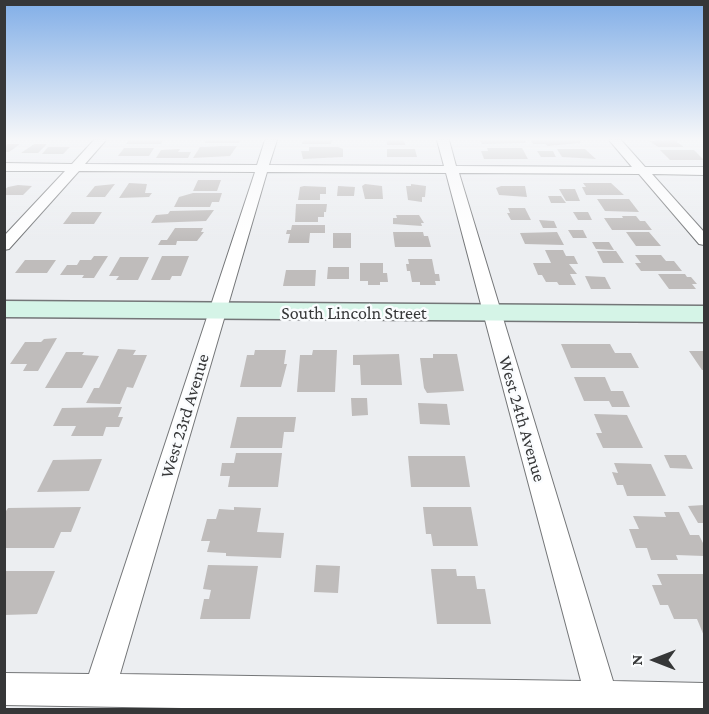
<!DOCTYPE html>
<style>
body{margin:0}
#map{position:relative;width:709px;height:714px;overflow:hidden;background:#eceef1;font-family:"Crimson Pro",serif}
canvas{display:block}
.frame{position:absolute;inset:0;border:6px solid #363738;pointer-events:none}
.north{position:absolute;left:625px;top:630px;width:60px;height:60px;-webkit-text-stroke:4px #fafcfe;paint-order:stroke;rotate:270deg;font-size:16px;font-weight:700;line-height:24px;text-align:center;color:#363738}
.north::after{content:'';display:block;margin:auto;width:21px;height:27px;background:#363738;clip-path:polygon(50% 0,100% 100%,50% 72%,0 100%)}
</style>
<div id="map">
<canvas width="709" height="714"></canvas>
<div class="frame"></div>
<div class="north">N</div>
</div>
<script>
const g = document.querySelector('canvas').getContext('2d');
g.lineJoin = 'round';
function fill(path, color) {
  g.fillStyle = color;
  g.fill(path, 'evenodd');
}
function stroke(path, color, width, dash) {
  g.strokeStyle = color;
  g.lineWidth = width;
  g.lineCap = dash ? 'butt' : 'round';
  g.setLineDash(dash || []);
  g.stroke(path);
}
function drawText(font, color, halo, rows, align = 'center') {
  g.font = font + ' "Crimson Pro",serif';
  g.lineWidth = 5;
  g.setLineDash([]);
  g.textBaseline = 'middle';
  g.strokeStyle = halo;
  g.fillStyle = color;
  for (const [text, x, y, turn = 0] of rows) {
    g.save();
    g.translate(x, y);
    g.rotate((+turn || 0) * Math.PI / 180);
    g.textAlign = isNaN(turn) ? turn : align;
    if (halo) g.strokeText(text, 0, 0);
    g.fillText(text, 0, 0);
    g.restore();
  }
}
fill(new Path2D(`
 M129 140H163L161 144H126Z
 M206 140H240L239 143H205Z
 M303 140H332L331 144H302Z
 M386 140H404L405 145H387Z
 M480 140H524L526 143 482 144Z
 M531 140H579L581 143 547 146 546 144H533Z
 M674 140 684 147H658L649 141Z
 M7 144H20L9 152H4Z
 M34 144H47L38 153H21Z
 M221 146H237L230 156 193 158 200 147Z
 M48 147H70L63 154H42Z
 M309 147H338L343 149V157L303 159 301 151H309Z
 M124 148H154L149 156H118Z
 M487 148H522L528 159H484L481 151H488Z
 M180 149 178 152H191L188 158H156L161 150Z
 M387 149H415L417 157H387Z
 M557 149H585L596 159 562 157Z
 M660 150H694L704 160H670Z
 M537 151H553L556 157H541Z
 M198 180H221L217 191H193Z
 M129 183 147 184 145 193H152L149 197 119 198Z
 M583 183H611L624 195H586L582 187H586Z
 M115 184 105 197H86L95 186Z
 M365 184 382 186 383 199H365L362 186Z
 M411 184 426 186 425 197H422V202L408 200 406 186H411Z
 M18 185 32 186 23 195H4V190L8 187Z
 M304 186 326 187V194H320V200H298L300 187Z
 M338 186 355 187 354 196H337Z
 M501 186H525L527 197 499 195 496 188Z
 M559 189H575L580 201H566Z
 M193 193H222L219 202H212L210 207H174L179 197Z
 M548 196H561L566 203H551Z
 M597 199H629L639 212 605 211Z
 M296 204H327L326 212H324V217H318V222H295Z
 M508 208H525L531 220H511L507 213H510Z
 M214 210 206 221 151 223 156 215 168 214 170 211Z
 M72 212H102L94 224H63Z
 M573 212H588L592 220H578Z
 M396 215H419L424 223H421L422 226 393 224V218H397Z
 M622 216H636L640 221H645L652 230H612L604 218H623Z
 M539 220 554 221 557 228H543Z
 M292 225H325V233H310L309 243H288L290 234H286L287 230H291Z
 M175 228H203L201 232H204L197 241H177L176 245H158L161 240H167Z
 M568 230H583L587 238H573Z
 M393 232H423L424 236H428L431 247H395Z
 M557 232 564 245 525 244 520 233Z
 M626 232H649L661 246H636Z
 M333 233H351V248H333Z
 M592 242H609L614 250 596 249Z
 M545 250H563L566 256H574L578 264H569L577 274H570L576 285H559L557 282H546L542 275H538L533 263H551Z
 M597 251H616L624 263H603Z
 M635 255H661L666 261H674L682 271H641L635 263H641Z
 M94 256H108L94 278H82L84 275H60L67 265H77L80 260H91Z
 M162 256H189L181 276H172L170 280H151Z
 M120 257H149L138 280H116L119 276H109Z
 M408 259H432L435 274H439L440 281H435L436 285H420V282H412L410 271H407L406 264H409Z
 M25 260H56L47 273H15Z
 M360 263H383V273H387L388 282H380V285H368V281H360Z
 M328 267H349V279H327Z
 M286 270H316L315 286H283Z
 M658 274H685L687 277H691L697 284H692L696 289H669Z
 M585 276 605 277 611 289H591Z
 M57 338 38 371H23L27 364H10L25 342H41L44 339Z
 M561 344H610L615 353H631L639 368H571Z
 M118 349 136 350 133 355H147L133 388 127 387 120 404 86 403 94 388H99Z
 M255 350H286L284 364H287L281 387H240L247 355H254Z
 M313 350H337L335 392H297L300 355H312Z
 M689 351H704V370H702Z
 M66 352H84L82 355 99 356 82 388H45Z
 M399 354 402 385H361L360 365H353V355Z
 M433 354H457L464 391 427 393 424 388 420 358H433Z
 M574 377H605L611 391H623L630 407H612L609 401H584Z
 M351 398H367L368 415 352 416Z
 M418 403 447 404 450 425 420 424Z
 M122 407 118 417H123L119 427H106L103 436H71L76 426H53L62 408Z
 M594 414 627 415 643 448H603L596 433H602Z
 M237 417H296L294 432H284L282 448H230Z
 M236 453H282L278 487H228L230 476H220L222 463H234Z
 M664 455H686L693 469 670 468Z
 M408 456H465L470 487H411Z
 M102 459 89 491 37 492 53 460Z
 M614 463 651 464 666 496H627L623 485H617L612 472 618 473Z
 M704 505V523H698L688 506Z
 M81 507 71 532H61L54 548H4V514L8 508Z
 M234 507 261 508 257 532 284 533 281 558 226 556V553L207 552 210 541H201L207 519H216L219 509 234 510Z
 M423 507H471L478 546H433L431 534H426Z
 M664 512H679L690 535H699L704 545V556L676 555 678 560H651L647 548H636L629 529H639L633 516 666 517Z
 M208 565 258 566 250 619H200L204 599H209L211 590 203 589Z
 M316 565 340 566 338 593 314 592Z
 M431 569H456L457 576H475L477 589H485L491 624H437Z
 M4 571H55L37 614 4 615Z
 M657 574H704V636L697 619H674L668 605H660L652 585H662Z`), '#bfbcbb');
const street = new Path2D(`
 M94 140H106L85 164 257 165 265 140H277L269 165 444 166 437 140H449L456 166 632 167 609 140H621L645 167H704V175L652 174 704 232V245L699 244 639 174 459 173 613 681 704 683V710H300L4 705V673L89 674 255 172 79 171 9 249 4 250V236L65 171H4V163L72 164ZM267 172 446 173 581 681 120 674Z`);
const secondary = new Path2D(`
 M4 301 704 306V322L4 317Z`);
stroke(street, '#747678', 2);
stroke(secondary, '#747678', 3);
fill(street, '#fff');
fill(secondary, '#d5f4e7');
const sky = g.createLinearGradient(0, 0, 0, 240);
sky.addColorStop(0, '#81aee7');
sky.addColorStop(0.58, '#f6f7f9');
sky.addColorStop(1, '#f6f7f900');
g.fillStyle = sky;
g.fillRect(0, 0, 709, 240);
drawText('18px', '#363738', '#fafcfe', [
 ["South Lincoln Street",354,313],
 ["West 23rd Avenue",185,416,-73],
 ["West 24th Avenue",522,419,74]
]);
</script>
